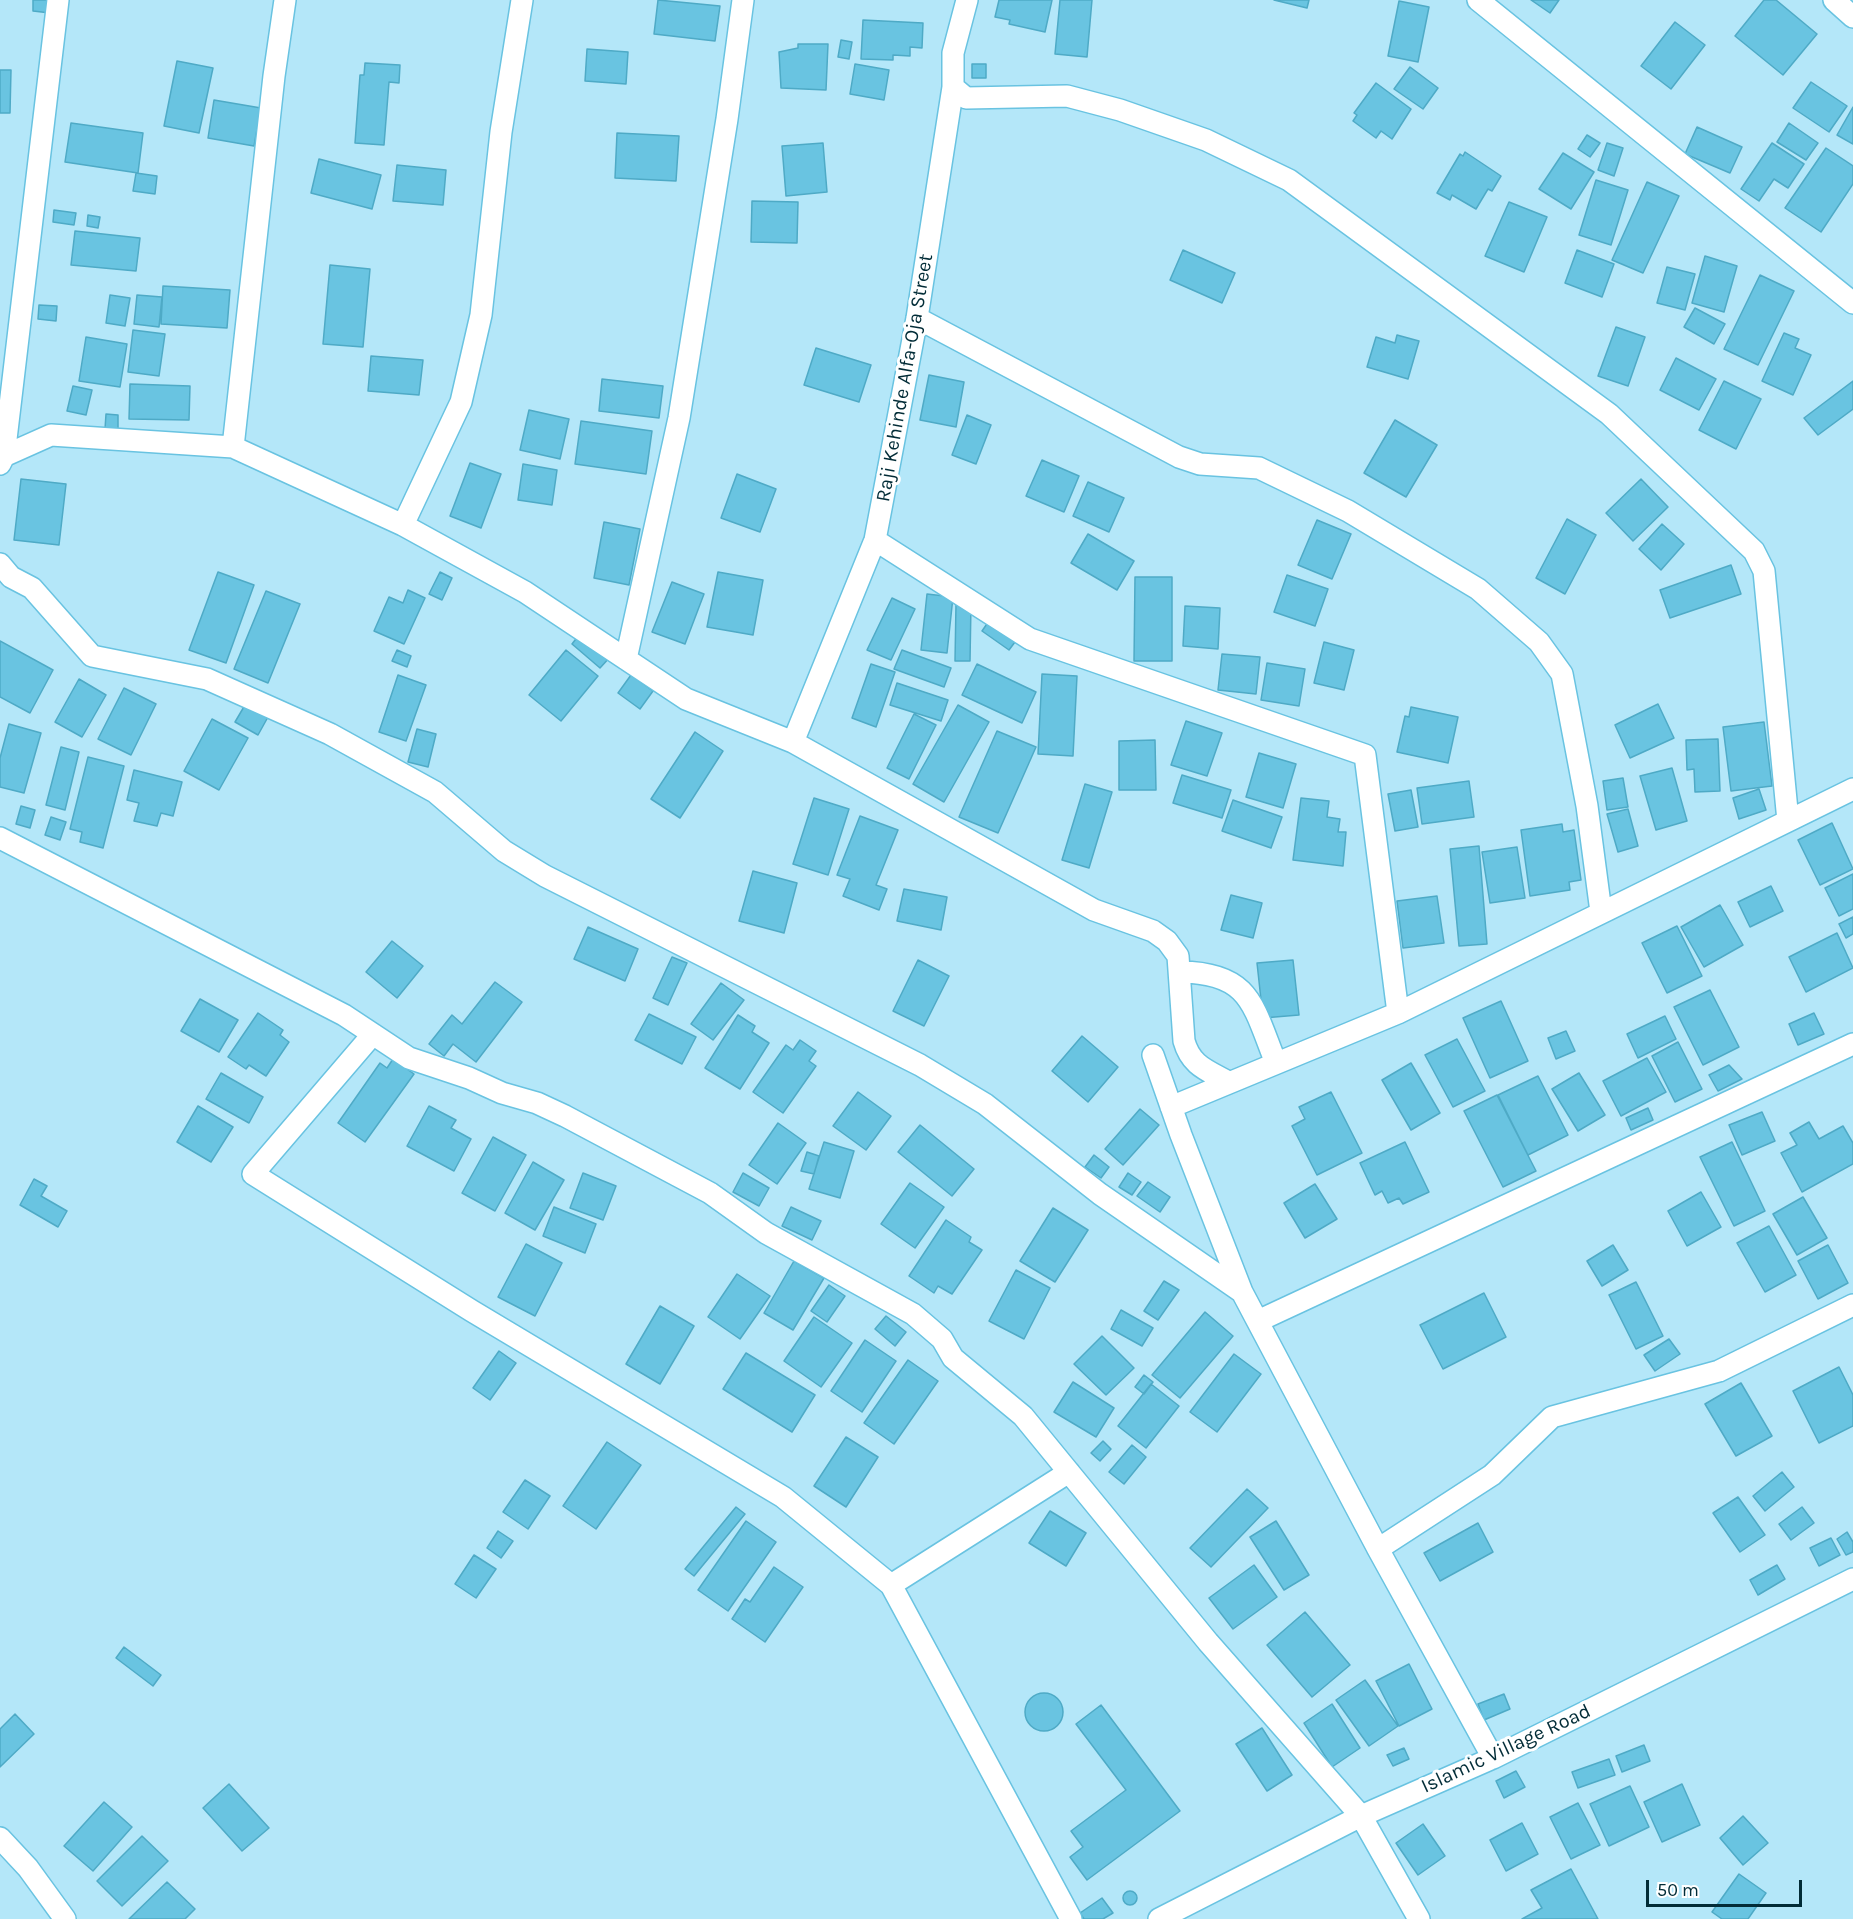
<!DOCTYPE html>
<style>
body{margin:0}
#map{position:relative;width:1853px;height:1919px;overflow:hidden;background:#b4e7f9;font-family:Karla,sans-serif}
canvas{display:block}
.scale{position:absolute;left:1646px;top:1880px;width:156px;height:27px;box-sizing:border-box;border:3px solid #022c37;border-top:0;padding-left:8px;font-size:18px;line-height:21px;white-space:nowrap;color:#022c37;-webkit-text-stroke:4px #fff;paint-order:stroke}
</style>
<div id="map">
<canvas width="1853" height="1919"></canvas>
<div class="scale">50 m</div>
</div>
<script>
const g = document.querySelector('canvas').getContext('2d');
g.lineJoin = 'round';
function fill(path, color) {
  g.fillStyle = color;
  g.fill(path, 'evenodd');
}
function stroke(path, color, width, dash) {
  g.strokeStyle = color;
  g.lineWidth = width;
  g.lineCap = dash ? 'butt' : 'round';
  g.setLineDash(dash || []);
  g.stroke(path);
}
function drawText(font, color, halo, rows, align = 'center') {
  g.font = font + ' Karla,sans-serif';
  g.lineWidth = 6;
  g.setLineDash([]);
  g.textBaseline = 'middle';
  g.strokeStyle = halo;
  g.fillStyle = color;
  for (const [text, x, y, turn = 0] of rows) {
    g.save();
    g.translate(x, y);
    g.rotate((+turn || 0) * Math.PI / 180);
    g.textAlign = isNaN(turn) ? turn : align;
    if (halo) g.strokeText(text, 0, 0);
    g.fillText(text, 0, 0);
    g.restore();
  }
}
const building = new Path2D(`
 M33 0H51L50 13 33 11Z
 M658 0 720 6 715 41 654 34Z
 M999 0H1052L1045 32 1009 24 1010 20 995 17Z
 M1060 0H1092L1087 57 1055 54Z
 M1274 0H1309L1307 8Z
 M1531 0H1559L1550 13Z
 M1764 0H1776L1817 34 1783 75 1735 36Z
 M1399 1 1429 7 1418 62 1388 56Z
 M863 20 923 23 922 48 910 47V56L893 55V60L861 59Z
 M1675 22 1705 45 1671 89 1641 66Z
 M841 40 852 42 849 59 838 57Z
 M798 44H828L826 90 781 88 779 52 798 48Z
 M587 49 628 52 626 84 585 81Z
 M177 61 213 68 199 133 164 126Z
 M365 63 400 65 399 83 389 82 384 145 355 143 360 75H364Z
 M855 64 889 70 884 100 850 94Z
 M972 64H986V78H972Z
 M1410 67 1438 88 1423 109 1394 89Z
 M0 70H11L10 113H0Z
 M1811 82 1847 106 1829 132 1793 108Z
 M1376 83 1411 109 1392 139 1381 131 1376 138 1353 121 1357 115 1354 113Z
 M214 100 261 108 254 146 208 138Z
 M1853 107V144L1837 135Z
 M71 123 143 133 138 173 65 162Z
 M1789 123 1818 143 1806 160 1777 142Z
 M1697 127 1742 147 1730 173 1685 154Z
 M617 133 679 136 676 181 615 178Z
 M1587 135 1600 143 1590 157 1578 149Z
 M823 143 827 192 786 196 782 146Z
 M1607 143 1623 148 1614 176 1598 170Z
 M1772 143 1804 164 1788 188 1774 179 1759 201 1741 189Z
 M1826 148 1853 166V184L1821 232 1785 208Z
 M1465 152 1501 176 1492 191 1488 189 1476 209 1452 195 1450 200 1437 193 1460 154 1463 156Z
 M1563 153 1594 172 1571 209 1539 189Z
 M319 159 381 175 372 209 311 193Z
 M397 165 446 170 443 205 393 201Z
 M136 173 157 176 155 194 133 191Z
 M1596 180 1628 190 1611 245 1579 235Z
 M1647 182 1679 196 1643 273 1612 260Z
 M752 201 798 202 797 243 751 242Z
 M1509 202 1547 217 1524 272 1485 256Z
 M54 210 76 213 74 225 53 222Z
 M88 215 100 217 98 228 87 226Z
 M75 231 140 238 136 271 71 265Z
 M1183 250 1235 273 1222 303 1170 280Z
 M1577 250 1614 264 1602 297 1565 283Z
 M1705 256 1737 266 1724 312 1692 303Z
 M330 265 370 269 363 347 323 344Z
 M1667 267 1695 274 1685 310 1657 303Z
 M1760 275 1794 291 1758 365 1724 349Z
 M163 286 230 290 227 328 161 324Z
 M110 295 130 298 125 326 106 323Z
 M137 295 162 297 159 327 134 324Z
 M39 305 57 306 56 321 38 319Z
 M1695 308 1725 324 1714 344 1684 327Z
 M1616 327 1645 337 1628 386 1598 376Z
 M133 330 165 334 159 376 128 372Z
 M1784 333 1799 339 1795 348 1811 355 1793 395 1762 381Z
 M1397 335 1419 341 1408 379 1367 367 1376 337 1395 343Z
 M86 337 127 344 120 387 79 381Z
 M816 348 871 365 859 402 804 385Z
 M371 356 423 360 419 395 368 391Z
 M1676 358 1716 379 1699 410 1660 390Z
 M929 375 964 382 956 427 920 420Z
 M602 379 663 386 659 418 599 411Z
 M1724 381 1761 399 1736 449 1699 430Z
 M1853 381V409L1818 435 1804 418Z
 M130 384 190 386 189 420 129 419Z
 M73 386 92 390 86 415 67 411Z
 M529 410 569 419 560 459 520 450Z
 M106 414 118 415V430L105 429Z
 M967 415 991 425 976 464 952 455Z
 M1395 420 1437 445 1406 497 1364 473Z
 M581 421 652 431 646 474 575 464Z
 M1042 460 1079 476 1064 512 1026 496Z
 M470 463 501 474 481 528 450 516Z
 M523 464 557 470 552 505 518 500Z
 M737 474 776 489 760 532 721 518Z
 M21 479 66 484 59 545 14 540Z
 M1641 479 1668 507 1633 541 1606 513Z
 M1088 482 1124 498 1109 532 1073 516Z
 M1567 519 1596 535 1565 594 1536 578Z
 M1317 520 1351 534 1332 579 1298 565Z
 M604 522 640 529 629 585 594 578Z
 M1662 524 1684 544 1661 570 1639 549Z
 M1088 534 1134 561 1117 590 1071 563Z
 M1731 565 1741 594 1670 618 1660 590Z
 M218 572 254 585 226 663 189 650Z
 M440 572 452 578 442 600 429 594Z
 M718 572 763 580 753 635 707 627Z
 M1287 575 1328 589 1315 626 1274 612Z
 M1135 577H1172V661H1134Z
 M672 582 704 594 685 644 652 632Z
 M408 590 425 598 404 644 374 631 389 597 403 603Z
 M266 591 300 604 268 683 234 669Z
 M927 594 953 597 947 653 921 650Z
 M892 598 915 609 891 660 867 650Z
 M956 604H971L970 661H955Z
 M1185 606 1220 608 1218 649 1183 646Z
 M991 618 1018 638 1009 650 982 631Z
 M582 631 611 656 600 668 572 644Z
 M0 641 53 670 30 713 0 697Z
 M1324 642 1354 650 1344 690 1314 683Z
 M397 650 411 656 407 667 392 661Z
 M566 650 598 676 561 721 529 695Z
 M902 650 951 668 944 687 894 669Z
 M1222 654 1260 657 1256 694 1218 690Z
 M1267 663 1305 669 1299 706 1261 700Z
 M871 664 895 672 876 727 852 718Z
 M977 664 1036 692 1022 723 962 695Z
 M1042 674 1077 676 1073 756 1038 754Z
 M398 675 426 685 406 741 379 732Z
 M631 675 653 691 640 709 618 693Z
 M79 679 106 695 82 737 55 722Z
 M897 683 948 700 941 721 890 705Z
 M124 688 156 704 131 755 98 739Z
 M1658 704 1674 738 1630 758 1615 725Z
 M245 705 268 717 258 735 235 722Z
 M958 705 989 722 944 802 913 784Z
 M1411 707 1458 717 1448 763 1397 752 1405 716 1409 717Z
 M914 714 936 725 909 779 887 768Z
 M212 719 248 738 219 790 184 771Z
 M1186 721 1222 733 1207 776 1171 765Z
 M1764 722 1772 786 1731 791 1723 727Z
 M9 724 41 733 24 793 0 787V758Z
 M417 729 436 734 428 767 408 762Z
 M997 731 1036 747 998 833 959 817Z
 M695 732 723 751 680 818 651 799Z
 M1718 739 1720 791 1695 792 1694 769 1687 770 1686 740Z
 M1155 740 1156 790H1119V741Z
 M61 747 79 752 65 810 46 805Z
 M1259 753 1296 764 1283 808 1246 797Z
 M88 757 124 766 103 848 80 842 82 832 70 829Z
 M1672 768 1687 821 1656 830 1640 776Z
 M134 770 182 782 173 816 161 813 157 826 134 821 139 803 127 800Z
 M1182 775 1231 790 1222 818 1173 803Z
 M1623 778 1628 807 1607 810 1603 781Z
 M1469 781 1474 817 1422 824 1417 788Z
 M1085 784 1112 792 1089 868 1062 860Z
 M1759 789 1766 810 1739 819 1733 798Z
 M1411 790 1418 827 1395 831 1388 794Z
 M814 798 849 809 828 875 793 864Z
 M1301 798 1329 801 1327 817 1340 819 1338 832H1346L1343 866 1293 860Z
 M1233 800 1282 817 1271 848 1222 831Z
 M21 806 35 810 30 828 16 824Z
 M1628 809 1638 846 1618 852 1607 814Z
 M860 816 898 830 876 885 887 889 879 910 843 896 850 879 837 875Z
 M51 817 66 822 60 840 45 835Z
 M1832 823 1853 869 1820 885 1798 840Z
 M1562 824 1563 832 1574 830 1581 880 1569 882 1570 890 1530 896 1521 830Z
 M1479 846 1487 944 1459 946 1450 849Z
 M1517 847 1525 898 1490 903 1482 852Z
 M753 871 797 883 784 933 739 921Z
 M1853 874V909L1839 916 1825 888Z
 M1771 886 1783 911 1750 927 1738 902Z
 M904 889 947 897 941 930 897 921Z
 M1231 895 1262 903 1253 938 1221 930Z
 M1437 896 1444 943 1403 948 1397 901Z
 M1720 905 1743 945 1704 967 1681 927Z
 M1853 917V934L1846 938 1839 924Z
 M1677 926 1702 976 1667 993 1642 943Z
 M588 927 638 949 625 981 574 959Z
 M1837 933 1853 968 1806 992 1789 957Z
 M392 941 423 966 397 998 366 972Z
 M672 957 687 963 668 1005 653 998Z
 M918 960 949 976 924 1026 893 1011Z
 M1293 960 1299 1015 1263 1018 1257 963Z
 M495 982 522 1002 476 1062 453 1044 444 1056 429 1044 452 1015 462 1024Z
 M721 983 744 1000 713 1040 691 1024Z
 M1710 990 1739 1047 1703 1065 1674 1007Z
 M200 999 238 1020 219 1052 181 1031Z
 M1501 1001 1528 1061 1490 1078 1463 1018Z
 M258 1013 283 1030 280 1035 289 1042 266 1076 249 1065 246 1069 228 1057Z
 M1814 1013 1824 1034 1798 1045 1789 1024Z
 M649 1014 696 1037 682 1064 635 1040Z
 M738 1015 755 1026 752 1032 769 1043 740 1089 705 1068Z
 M1665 1016 1676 1039 1638 1058 1627 1034Z
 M1566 1031 1575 1051 1556 1059 1548 1038Z
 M1082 1036 1118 1067 1088 1102 1052 1071Z
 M1457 1039 1485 1091 1453 1107 1425 1055Z
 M800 1040 816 1051 809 1061 816 1066 783 1113 753 1092 786 1045 793 1050Z
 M1678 1042 1702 1089 1675 1102 1652 1056Z
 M1647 1058 1666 1092 1621 1116 1603 1081Z
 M393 1059 414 1074 365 1142 338 1123 380 1063 387 1068Z
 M1411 1063 1440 1113 1411 1130 1382 1080Z
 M1729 1065 1742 1079 1718 1091 1709 1075Z
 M221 1073 263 1097 249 1123 206 1099Z
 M1579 1073 1605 1115 1578 1131 1552 1089Z
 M1538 1076 1568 1135 1528 1155 1498 1095Z
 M858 1092 891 1116 866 1150 833 1126Z
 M1331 1092 1362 1153 1317 1175 1292 1126 1305 1119 1299 1107Z
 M1497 1095 1536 1171 1503 1187 1464 1111Z
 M198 1106 233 1127 211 1162 177 1142Z
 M429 1106 456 1120 451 1128 471 1139 454 1171 407 1146Z
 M1648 1108 1653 1120 1631 1130 1626 1118Z
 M1140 1109 1159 1125 1123 1165 1105 1149Z
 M1762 1112 1775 1141 1742 1155 1729 1125Z
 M1809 1122 1819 1139 1843 1126 1853 1143V1164L1802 1192 1781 1153 1797 1145 1790 1133Z
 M778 1123 806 1143 777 1184 749 1165Z
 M920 1125 974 1169 952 1196 898 1152Z
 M493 1137 526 1155 495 1211 462 1193Z
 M824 1142 854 1151 840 1198 809 1189Z
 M1405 1142 1429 1192 1403 1204 1399 1198 1388 1203 1382 1191 1375 1195 1360 1163Z
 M1732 1142 1765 1211 1734 1226 1700 1157Z
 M807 1152 819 1156 814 1174 801 1171Z
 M1094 1155 1109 1167 1101 1178 1085 1167Z
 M533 1162 564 1180 535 1230 505 1213Z
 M583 1173 616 1186 603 1220 570 1208Z
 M743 1173 769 1188 759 1206 733 1192Z
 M1128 1173 1141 1182 1132 1195 1119 1187Z
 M34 1179 47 1186 41 1196 67 1211 58 1227 20 1205Z
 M1148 1182 1170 1197 1160 1212 1137 1196Z
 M910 1183 944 1207 915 1248 881 1224Z
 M1315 1184 1337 1219 1305 1238 1284 1203Z
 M1701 1192 1721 1227 1687 1246 1668 1211Z
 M1803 1197 1827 1238 1797 1255 1773 1214Z
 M554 1207 596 1224 585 1253 543 1236Z
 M791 1207 821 1221 812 1240 782 1226Z
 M1053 1208 1088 1230 1055 1282 1020 1261Z
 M946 1220 971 1237 969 1242 982 1250 952 1294 938 1286 934 1293 909 1276Z
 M1769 1226 1796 1275 1765 1292 1737 1243Z
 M526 1244 562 1263 535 1316 498 1297Z
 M1613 1245 1628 1270 1602 1286 1587 1261Z
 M1828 1245 1848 1283 1818 1299 1798 1261Z
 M794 1261 824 1278 793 1330 764 1313Z
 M1016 1270 1050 1288 1024 1339 989 1321Z
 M737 1274 770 1296 740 1339 708 1317Z
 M1164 1281 1179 1290 1158 1320 1144 1311Z
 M1636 1282 1663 1336 1636 1349 1609 1295Z
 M829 1285 845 1296 827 1322 811 1311Z
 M1484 1293 1506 1337 1443 1369 1420 1325Z
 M660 1306 694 1326 660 1384 626 1364Z
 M1121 1310 1153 1328 1142 1346 1111 1329Z
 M1205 1312 1233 1336 1180 1398 1152 1375Z
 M886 1316 906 1332 895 1346 875 1329Z
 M814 1317 852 1343 821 1387 784 1361Z
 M1102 1336 1134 1368 1106 1395 1074 1364Z
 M1669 1339 1680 1354 1655 1371 1644 1355Z
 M865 1340 896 1361 862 1412 831 1391Z
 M499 1351 516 1363 490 1400 473 1388Z
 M746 1353 815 1395 792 1432 723 1389Z
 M1234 1354 1261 1374 1217 1432 1190 1412Z
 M908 1360 938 1381 894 1444 864 1423Z
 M1839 1367 1853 1395V1426L1819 1443 1793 1391Z
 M1144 1375 1153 1382 1144 1394 1135 1387Z
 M1073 1382 1114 1408 1096 1437 1054 1412Z
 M1741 1383 1772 1436 1736 1456 1705 1404Z
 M1151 1384 1179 1406 1146 1448 1118 1426Z
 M846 1437 878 1457 846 1507 814 1486Z
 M1103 1441 1111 1449 1100 1461 1091 1453Z
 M607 1442 641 1465 596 1529 563 1506Z
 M1132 1445 1146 1457 1124 1484 1109 1472Z
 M1782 1472 1794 1487 1765 1511 1753 1496Z
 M525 1480 550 1496 528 1529 503 1512Z
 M1247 1489 1268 1508 1211 1567 1190 1548Z
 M1738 1497 1765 1535 1740 1552 1713 1513Z
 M736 1507 745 1514 694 1576 685 1569Z
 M1802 1507 1814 1523 1791 1540 1779 1524Z
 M1050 1511 1086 1533 1066 1566 1029 1543Z
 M746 1521 776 1542 728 1611 698 1590Z
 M1276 1521 1309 1575 1284 1590 1250 1537Z
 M1478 1523 1493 1552 1440 1581 1424 1553Z
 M498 1531 513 1541 501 1558 487 1548Z
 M1847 1532 1853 1542V1552L1846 1555 1837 1539Z
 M1831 1538 1840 1555 1819 1566 1810 1548Z
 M474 1555 496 1569 476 1598 455 1584Z
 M1254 1565 1277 1597 1233 1629 1209 1598Z
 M1777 1565 1785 1579 1758 1595 1750 1580Z
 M774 1567 803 1587 765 1642 732 1619 745 1599 750 1602Z
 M1305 1612 1350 1665 1312 1697 1267 1645Z
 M124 1647 161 1675 153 1686 116 1658Z
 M1409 1664 1432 1709 1399 1726 1376 1681Z
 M1365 1680 1398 1726 1369 1746 1336 1700Z
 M1025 1712a19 19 0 1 1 38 0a19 19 0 1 1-38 0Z
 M1504 1694 1510 1709 1484 1720 1478 1704Z
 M1332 1704 1360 1748 1332 1767 1304 1723Z
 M1101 1705 1180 1811 1087 1880 1070 1857 1083 1847 1071 1831 1126 1790 1076 1724Z
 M15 1714 34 1734 0 1767V1729Z
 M1262 1728 1292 1775 1267 1791 1236 1744Z
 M1644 1745 1650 1761 1622 1772 1616 1756Z
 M1404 1748 1409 1759 1393 1766 1387 1755Z
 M1609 1759 1615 1775 1578 1788 1572 1772Z
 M1516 1771 1525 1787 1504 1798 1496 1781Z
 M229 1784 269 1828 242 1851 203 1808Z
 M1682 1784 1700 1825 1662 1842 1644 1802Z
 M1630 1786 1649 1827 1609 1846 1590 1804Z
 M104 1802 132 1827 93 1871 64 1846Z
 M1578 1803 1600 1845 1571 1859 1550 1817Z
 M1743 1816 1768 1843 1743 1865 1720 1838Z
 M1522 1823 1538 1854 1506 1871 1490 1840Z
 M1423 1824 1445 1856 1418 1875 1396 1843Z
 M142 1836 168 1861 122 1906 97 1881Z
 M1571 1869 1598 1919H1522L1542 1908 1531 1890Z
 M1739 1874 1766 1893 1748 1919H1722L1712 1912Z
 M167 1882 195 1909 185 1919H129Z
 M1123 1898a7 7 0 1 1 14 0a7 7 0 1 1-14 0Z
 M1102 1898 1113 1913 1103 1919H1084L1080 1913Z`);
fill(building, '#69c4e1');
stroke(building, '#4eaac6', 1.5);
const minor = new Path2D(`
 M522 0 501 132 481 315 461 402 403 525 525 592 686 699 793 742 1094 910 1153 931 1167 941 1178 956 1184 1041C1191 1066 1207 1070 1228 1082
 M1478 0 1853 303
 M1834 0 1853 17
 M953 87 966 98 1067 96 1120 110 1206 140 1289 180 1609 414 1754 551 1764 571 1788 821
 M917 318 1179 457 1200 464 1259 468 1348 511 1478 589 1539 642 1562 674 1587 806 1601 912
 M233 447 274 76 285 0
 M4 456 58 0
 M0 464 4 456 51 435 233 447 403 525
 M875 540 1030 639 1365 755 1398 1013
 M0 564 11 577 32 588 92 656 207 679 330 734 435 792 504 851 545 876 920 1065 985 1104 1100 1194 1242 1292
 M626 659 679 418 727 119 743 0
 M793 742 875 540 917 318 953 87V53L967 0
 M0 838 344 1015 409 1058 469 1078 502 1093 537 1103 565 1116 710 1193 766 1233 913 1314 942 1339 953 1358 1023 1416 1208 1642 1361 1816 1419 1919
 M1181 972C1251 973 1253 1006 1276 1063
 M373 1034 253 1174 472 1311 783 1497 891 1585 1071 1919
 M1153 1055 1181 1135 1242 1292 1378 1549 1493 1758
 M1171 1107 1398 1013 1853 789
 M1258 1321 1853 1044
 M1378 1549 1492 1475 1552 1417 1719 1371 1853 1305
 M891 1585 1069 1472
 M0 1838 28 1868 65 1919
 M1159 1919 1361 1816 1493 1758 1853 1579`);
stroke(minor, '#69c3e1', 24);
stroke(minor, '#fff', 21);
drawText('20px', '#022c37', '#fff', [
 ["Raji Kehinde Alfa-Oja Street",905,378,-80],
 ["Islamic Village Road",1506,1749,-25]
]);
</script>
